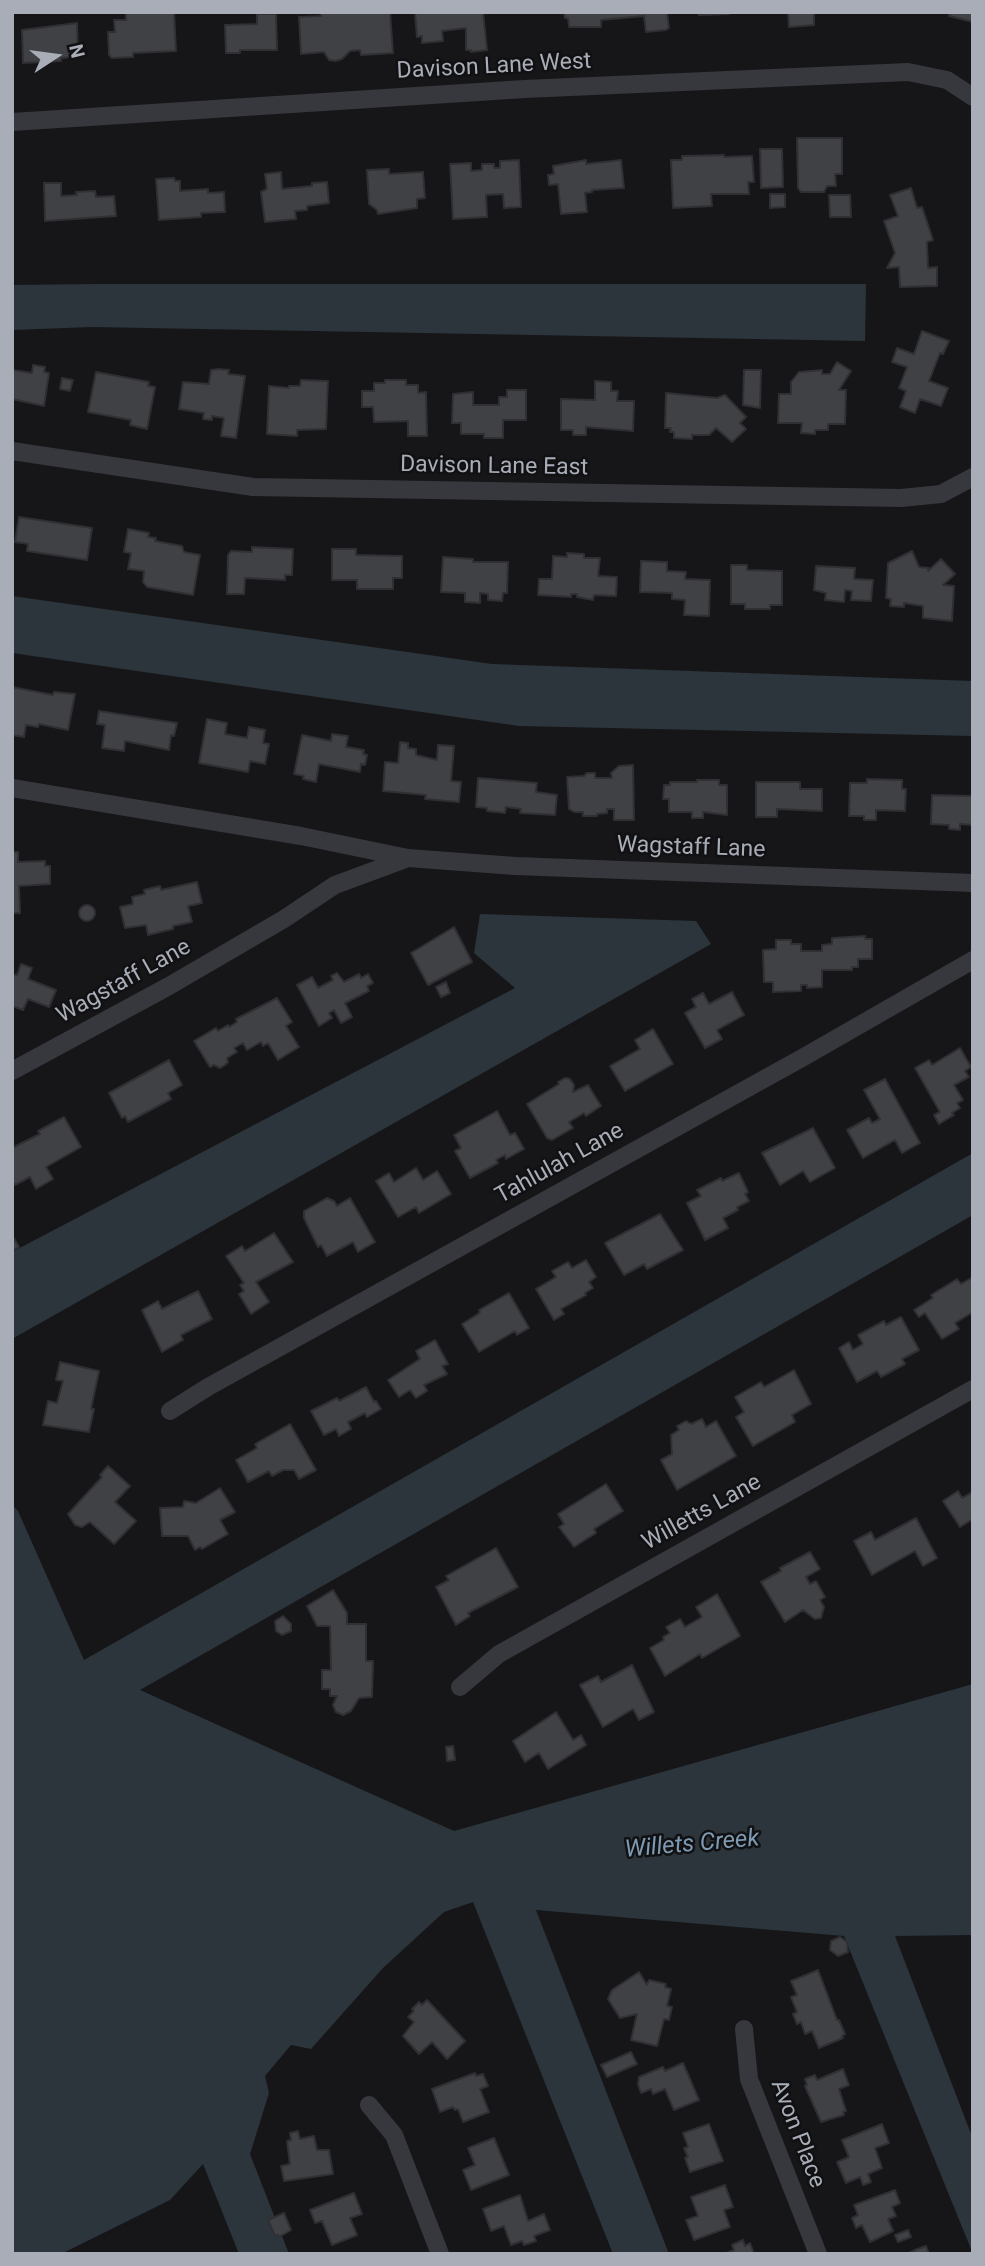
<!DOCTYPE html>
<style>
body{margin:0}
#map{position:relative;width:985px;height:2266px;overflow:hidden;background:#161618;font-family:Roboto,sans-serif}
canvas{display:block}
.frame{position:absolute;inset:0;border:14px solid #a8adb8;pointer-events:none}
.north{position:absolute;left:21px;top:21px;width:70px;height:70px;-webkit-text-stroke:5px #111113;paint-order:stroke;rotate:77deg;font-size:19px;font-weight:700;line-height:28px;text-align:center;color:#a8adb8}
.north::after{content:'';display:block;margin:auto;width:24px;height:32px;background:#a8adb8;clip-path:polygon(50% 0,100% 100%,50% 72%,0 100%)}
</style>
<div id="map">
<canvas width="985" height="2266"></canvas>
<div class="frame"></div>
<div class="north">N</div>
</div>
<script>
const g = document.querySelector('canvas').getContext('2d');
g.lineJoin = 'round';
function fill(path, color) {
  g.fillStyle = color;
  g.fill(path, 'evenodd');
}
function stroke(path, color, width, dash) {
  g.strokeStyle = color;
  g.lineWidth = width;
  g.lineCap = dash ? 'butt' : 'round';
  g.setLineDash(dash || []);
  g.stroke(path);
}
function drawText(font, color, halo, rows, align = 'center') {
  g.font = font + ' Roboto,sans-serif';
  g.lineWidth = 5;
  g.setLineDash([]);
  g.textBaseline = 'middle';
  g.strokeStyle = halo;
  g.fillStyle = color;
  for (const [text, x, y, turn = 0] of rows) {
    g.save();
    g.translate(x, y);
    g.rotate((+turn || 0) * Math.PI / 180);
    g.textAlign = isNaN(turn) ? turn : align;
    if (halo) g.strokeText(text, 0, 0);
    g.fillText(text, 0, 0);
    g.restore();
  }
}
fill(new Path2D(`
 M97 284H866L865 341 92 327 12 330V285Z
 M12 596 492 664 973 681V736L519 726 12 653Z
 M480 914 696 921 711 944 12 1339V1252L515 988 474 953Z
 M973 1153V1215L140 1690 454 1831 973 1684V1935L895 1936 973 2139V2254L844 1936 536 1910 669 2254H613L473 1902 444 1912 383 1968 311 2049 291 2045 265 2076 269 2093 250 2154 289 2254H239L203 2164 170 2200 61 2254H12V1505L18 1511 84 1660Z`), '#2c353c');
const building = new Path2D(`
 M126 12H174L176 51 133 53V57L112 58 109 55 108 32H115L114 20H126Z
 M390 12 393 53 361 55 360 50 350 51 342 59 335 61 329 60 324 52 301 54 299 17 321 16 320 13 324 12Z
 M483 12 487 50 471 52V50H466V28L442 31 443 41 422 43V36L417 37 415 13 417 12Z
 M564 12H667L669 28 666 30 646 32 644 16 601 20V27H569L568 18H565Z
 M699 12H729V14L699 15Z
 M788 12H814V25L789 27Z
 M950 12H973V22L949 16Z
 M257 14H276L277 50H240V53H226L225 25 257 24Z
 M77 23 78 57 61 58V61L23 63 22 30Z
 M797 138H842V174H835L836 186H827L824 192H801L798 188Z
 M760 149H782L783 187 761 188Z
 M724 155V157L752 156 754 182H748L749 194H711L712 206 673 208 671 160H682V156Z
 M519 160 521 207 504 208 503 194 486 195 487 217 453 219 450 164 471 163V171L482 170V164H494V168H500V161Z
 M586 160V164L621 160 624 188 592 190V192L585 193 587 212 561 214 558 184 549 185 548 175 554 174 553 166Z
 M389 169V174L423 172 425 198 417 199V208L378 214 377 210 369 204 367 170Z
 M281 172 282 189 312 186V183L327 182 329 203 307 206V210L295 211 296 219 265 222 261 192 267 189 265 174Z
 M174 178 175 181H180V191L208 189V193L224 192 225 212 201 213V217L159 220 156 179Z
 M44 183H61V196L77 195 76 192 95 191 96 197 114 196 116 216 45 221Z
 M911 188 917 208 922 207 933 240 927 242 928 268 937 267V286L900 287 899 267 887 268 895 253 884 221 898 216 890 195Z
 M770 194H785V207L770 208Z
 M829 195H850L851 217H830Z
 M922 331 949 341 943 354 940 353 929 381 948 388 941 406 920 399 915 413 900 407 906 391 899 388 907 367 892 362 897 348 914 354Z
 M837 362 851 371 839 390H846L845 424H828V430H815V434L801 433 802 423H778L779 394H791V382L799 372 822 370V374H830Z
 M33 365 45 367 44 372 49 373 44 406 12 399 13 370 32 373Z
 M218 369 229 370 228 374 245 376 236 438 221 436 224 418 212 416V420L203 419 204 413 179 409 183 382 209 384 211 370Z
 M744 370H761L760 408 743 405Z
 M96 372 149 382 148 386 155 387 147 429 130 425 131 420 88 412Z
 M62 378 73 380 70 391 60 389Z
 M301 380 328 381 326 429 297 430V436L267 434 269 386 289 388V386H300Z
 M385 380H406V385H418V393L426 392 427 436H408V421L374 422 373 407H362V391H374V383H385Z
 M595 381 611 382V391H618L617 401H634L633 431 586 427V435H573V430H561V399L595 400Z
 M507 390H526V420H503V438H484V434H461V423H452L453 394 473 392V405H499V397H507Z
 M666 393 717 398 725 395 746 417 740 423 746 429 732 442 716 428 709 435H692V439L674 438V432H670L671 428H665Z
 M19 517 92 528 87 560 27 551 28 544 15 542Z
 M128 529 149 533 148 537 156 538 155 541 182 546 184 552 200 555 193 595 147 587 143 582 144 571 128 569 131 553 124 552Z
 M252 547 293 549 292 575H285V580L245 578 244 594H227L228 555 231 551 252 552Z
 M332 549H356V555L402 556V578H393V589H357V580H332Z
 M912 551 919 567 929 568 928 571 941 559 955 574 943 585 954 586 952 621 923 618V606L904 603V607L890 606 891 599 886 598 888 563Z
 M567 553 584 554V558H600L598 576 617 577 616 596 594 595 593 600 577 597V594H571V597L538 595 539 579H552L553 556 567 557Z
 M443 557 473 559V562H508L507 593H503L502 601 488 600V594L480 593V603L465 602V593L441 592Z
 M641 561 667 562V571L686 572 685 579 710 580 709 616 684 615 685 600 672 599V593L640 592Z
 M731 565H747V570L782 571V605H770V609H745V604H731Z
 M816 566 855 568 854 579 873 580 871 601 851 600 852 591 845 590 844 602 825 600 826 593 814 590Z
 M12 687 53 695 54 692 75 694 68 730 39 724 38 727 26 725 24 737 12 735Z
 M99 711 177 723 174 736 171 735 169 750 125 741 124 751 102 748 105 725 97 724Z
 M207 719 227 723 225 734 247 738 249 727 265 730 263 743 269 744 265 764 250 761 248 772 199 763Z
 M332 734 348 736 346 747 364 750 363 754 367 755 365 765 361 764 360 772 319 764 316 782 303 779 304 776 294 774 302 735 331 741Z
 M400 742 408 743V748L416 749V755L437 760 438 745 454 746 451 781 461 782 459 802 425 799 426 795 383 791 385 762 398 763Z
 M633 765 634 820H614V809H607V813L597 814V816H583V812H574L569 809 567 777 584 776 587 773H595V778H612L611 773 619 766Z
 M478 778 537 783 536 792 557 795 555 815 520 813 521 809 506 807 505 813 487 811V808L476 807Z
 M867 779 902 780V789H906L905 811 876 810V820H864V816H849L850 783H867Z
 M697 780H719V785H727V815L703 812V818H692V812H669V799H663L664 785H670V782H697Z
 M756 782H800V789H822V811L777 809V817H756Z
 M932 795 973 796V825L960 824V830L949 829V825L931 824Z
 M12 852H18V862L45 861V866H50V884L19 886 20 913H12Z
 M197 882 202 903 188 906 192 922 173 926V929L148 935 146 925 125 928 120 907 133 904 132 897 145 894 144 890 160 886 161 890Z
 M79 913a8 8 0 1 1 16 0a8 8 0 1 1-16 0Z
 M454 927 472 962 428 985 411 953Z
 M865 936V939H872V959H858V967H852V970H822V987L807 988V985H801V991L773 992V982H764L763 950 776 949V940H791V944H801V951H822V945L832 944V938Z
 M21 964 32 968 28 979 56 990 49 1007 28 999 23 1010 12 1006V974L17 975Z
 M337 973 344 982 359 974 361 978 368 974 373 983 367 986 369 991 345 1003 352 1017 341 1023 334 1010 329 1013 332 1018 319 1026 297 985 312 977 318 988 333 980 331 976Z
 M446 982 450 993 441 997 436 987Z
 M732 992 744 1015 717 1030 722 1039 705 1048 685 1013 696 1007 692 999 703 993 709 1004Z
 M277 998 292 1022 286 1026 299 1047 278 1060 268 1043 263 1046 261 1042 247 1050 243 1043 234 1048 237 1052 227 1058 228 1062 225 1065 220 1068 214 1065 210 1067 194 1041 216 1028 218 1031 228 1025 229 1027 237 1022 236 1019Z
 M653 1029 673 1064 625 1091 610 1066 640 1049 635 1040Z
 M960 1048 971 1067 965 1071 969 1077 954 1085 963 1100 957 1103 960 1108 952 1113 954 1115 939 1124 934 1115 940 1112 915 1068 929 1060 932 1065Z
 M169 1060 182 1085 168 1093 171 1099 128 1122 125 1116 122 1118 109 1093Z
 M565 1078 570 1079 574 1085 573 1092 588 1085 601 1106 586 1116 584 1113 569 1122 573 1128 552 1140 547 1138 527 1104 559 1084 558 1082Z
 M885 1079 920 1143 902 1153 895 1140 863 1158 847 1130 869 1118 872 1123 880 1119 864 1090Z
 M497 1111 510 1135 515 1133 524 1149 506 1159 505 1155 496 1160 498 1163 470 1178 455 1151 461 1148 454 1135Z
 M64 1117 81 1147 46 1167 53 1179 36 1189 30 1177 15 1185 12 1181V1148L40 1134 38 1131Z
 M813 1128 835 1168 810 1182 803 1171 780 1185 762 1153Z
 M416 1168 423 1180 437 1171 451 1194 419 1213 416 1207 398 1217 376 1181 389 1173 394 1182Z
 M739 1173 748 1192 745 1194 749 1201 737 1207 738 1210 723 1218 728 1228 705 1240 687 1203 701 1196 697 1190 721 1178 722 1181Z
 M327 1198 334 1201 337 1206 350 1198 375 1242 358 1252 353 1242 327 1256 321 1245 318 1247 304 1218V1211Z
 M660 1214 683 1250 647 1269 644 1264 624 1275 605 1243Z
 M274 1233 293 1262 256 1282 269 1302 251 1314 239 1294 244 1291 240 1285 244 1283 226 1256 242 1246 245 1251Z
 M12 1235 19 1247 12 1251Z
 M586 1260 596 1277 589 1282 593 1288 585 1293 586 1295 561 1309 564 1314 554 1320 536 1289 556 1277 552 1271 568 1262 572 1268Z
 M973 1277V1312L955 1323 959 1329 942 1339 925 1313 919 1317 914 1310 933 1298 931 1295 957 1279 961 1284Z
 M198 1291 212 1319 181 1335 183 1340 162 1352 142 1310 158 1301 162 1309Z
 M509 1293 529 1328 517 1335 515 1331 479 1352 462 1324 478 1314 480 1312 479 1310Z
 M901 1317 919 1350 902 1359 905 1364 881 1377 877 1371 857 1382 839 1348 849 1342 853 1350 863 1344 858 1335 884 1321 886 1325Z
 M435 1340 448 1364 442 1366 447 1374 424 1385 427 1391 416 1398 410 1390 399 1397 388 1380 420 1359 416 1351Z
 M60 1362 99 1371 91 1409H94L89 1432 43 1425 48 1401 57 1403 63 1381 56 1380Z
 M794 1370 811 1404 792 1415 795 1422 753 1446 736 1417 744 1412 735 1397 761 1382 764 1387Z
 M366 1387 374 1402 376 1401 381 1409 367 1417 365 1413 348 1422 351 1429 339 1436 336 1429 324 1435 311 1411 337 1398 339 1401Z
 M702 1419 706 1427 716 1421 736 1456 677 1490 661 1460 672 1454 671 1435 679 1430 677 1426 686 1421 691 1424Z
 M290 1424 316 1470 299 1479 294 1470H283L272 1476 269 1471 248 1482 236 1460 257 1448 255 1444Z
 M108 1466 130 1486 115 1502 136 1521 114 1544 90 1522 82 1527 75 1525 68 1514 102 1477 100 1475Z
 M606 1484 623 1511 594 1529 596 1533 574 1547 559 1527 564 1524 558 1514Z
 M220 1488 235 1512 220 1520 228 1534 202 1549 200 1547 195 1550 188 1536H162L160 1508 183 1507 184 1501 196 1503Z
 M958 1491 962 1498 973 1492V1519L960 1527 943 1501Z
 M916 1518 937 1558 923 1566 915 1551 872 1575 854 1541 871 1532 875 1540Z
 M496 1548 518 1587 468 1613 470 1616 456 1625 436 1587 449 1580 446 1576Z
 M810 1552 820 1569 806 1577 810 1584 816 1581 825 1597 820 1600 824 1607 821 1618 815 1619 803 1610 785 1622 761 1582 781 1571 780 1568Z
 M333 1590 347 1613V1624H366V1661H373L372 1697 359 1698 351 1711 343 1715 336 1712 333 1705 337 1696H330V1689H322V1670H331L330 1626H317L307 1606Z
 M717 1594 740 1636 702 1658 700 1654 665 1676 650 1648 664 1640 663 1637 670 1633 666 1627 680 1619 685 1627 702 1617 696 1607Z
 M283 1616 291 1624V1631L282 1635 276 1631 275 1621Z
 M632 1665 654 1712 639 1720 633 1709 603 1727 580 1685 598 1676 601 1682Z
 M556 1712 573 1740 581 1735 586 1745 548 1769 539 1753 525 1762 513 1741Z
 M453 1746 455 1760 447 1761 446 1747Z
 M840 1937 847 1942 848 1952 838 1956 830 1950 831 1941Z
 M818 1970 837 2020H839L845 2034 842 2036 843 2038 819 2048 812 2031 805 2034 801 2022 797 2024 793 2014 797 2012 791 1997 797 1995 791 1981Z
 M639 1972 647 1985 649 1980 666 1984 665 1987 671 1989 667 2006 672 2007 669 2020 664 2019 657 2046 631 2040 637 2014 620 2018 608 1999 612 1990Z
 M427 2000 465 2041 447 2059 432 2042 419 2054 403 2036 414 2022 408 2017 414 2011 412 2009 419 2002 422 2005Z
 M631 2052 637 2064 607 2077 601 2065Z
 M683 2063 699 2100 674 2110 665 2089 653 2094 651 2089 641 2093 638 2084 639 2077 663 2067 665 2071Z
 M843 2069 849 2085 839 2089 846 2111 843 2112 844 2115 821 2122 805 2086 807 2085 805 2079 815 2075 817 2080Z
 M475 2073 476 2076 483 2074 488 2086 480 2089 489 2112 463 2122 458 2109 455 2110 453 2107 440 2112 432 2089Z
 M709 2124 723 2161 690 2172 685 2158 688 2157 684 2148 688 2147 683 2133Z
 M882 2124 889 2143 875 2148 882 2168 868 2174 871 2182 863 2185 860 2177 846 2183 837 2162 849 2157 842 2140Z
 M298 2131 300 2139 314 2136 317 2150H329L333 2174 284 2181 281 2166 290 2164 287 2141 291 2140 290 2133Z
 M494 2138 509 2175 471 2190 463 2170 475 2165 468 2148Z
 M725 2185 733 2207 724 2210 730 2227 694 2240 686 2220 698 2216 691 2197Z
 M895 2190 900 2203 892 2207 896 2216 888 2219 893 2231 870 2242 862 2225 856 2228 852 2218 858 2215 854 2205Z
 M354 2193 362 2214 350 2218 357 2235 332 2245 322 2221 315 2223 310 2210Z
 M520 2195 528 2221 544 2214 550 2230 534 2236 536 2241 524 2245 522 2241 511 2245 504 2226 491 2231 483 2209Z
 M284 2213 291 2230 279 2237 278 2235 275 2236 268 2220Z
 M908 2230 911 2237 898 2242 895 2235Z
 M743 2240 745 2246 750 2243 754 2254H724L734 2250 732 2245Z
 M926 2246 929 2254H907L915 2250Z`);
fill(building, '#404145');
stroke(building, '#303034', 2);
stroke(new Path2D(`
 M12 122 525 89 908 72 947 80 973 97
 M12 451 253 487 901 498 941 494 973 477
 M12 788 301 836 408 858 335 885 284 919 169 986 12 1071
 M408 858 515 866 973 883
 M170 1411 208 1387 802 1058 973 960
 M460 1687 499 1654 973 1389
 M744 2029 749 2079 818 2254
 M369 2105 394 2135 440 2254`), '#37383d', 18);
drawText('23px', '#a8adb8', '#111113', [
 ["Davison Lane West",494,67,-3],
 ["Davison Lane East",494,467,1],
 ["Wagstaff Lane",691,848,2],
 ["Wagstaff Lane",124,982,-29],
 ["Tahlulah Lane",560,1164,-29],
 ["Willetts Lane",702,1513,-29],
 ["Avon Place",797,2134,69]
]);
drawText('italic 24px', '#7f9bb3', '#111113', [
 ["Willets Creek",692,1845,-5]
]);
</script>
